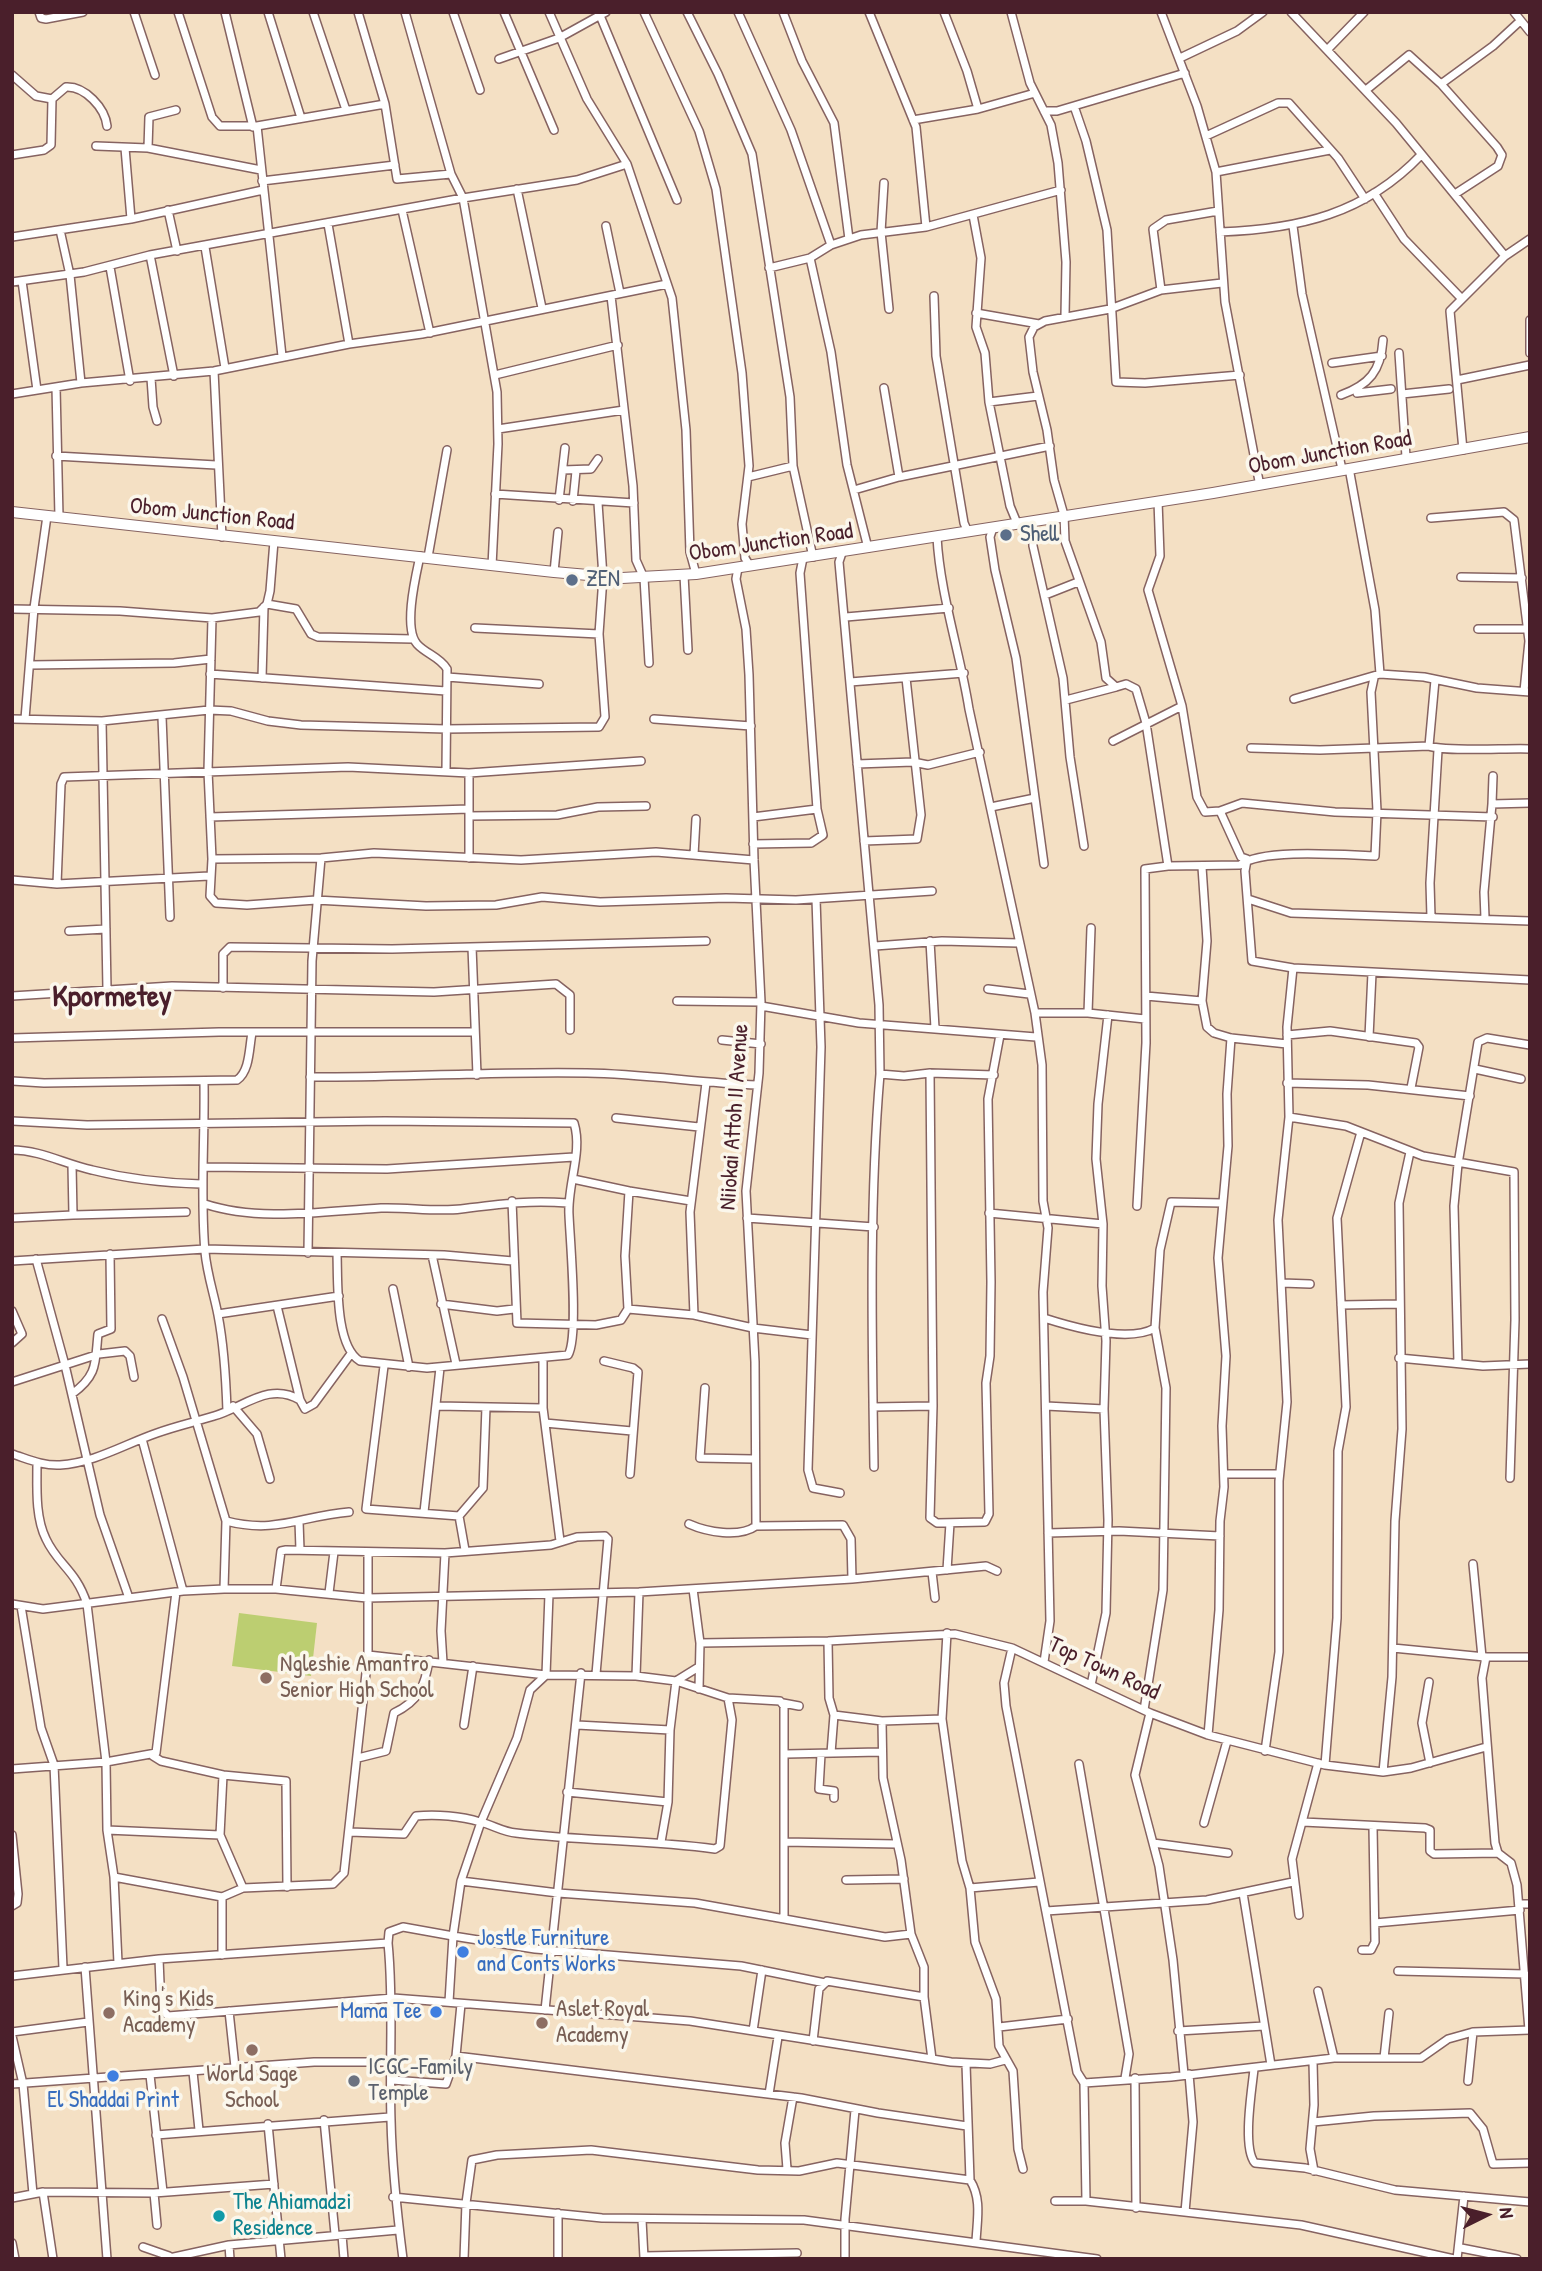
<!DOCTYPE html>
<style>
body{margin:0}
#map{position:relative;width:1542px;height:2271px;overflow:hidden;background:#f4e0c4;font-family:"Patrick Hand",sans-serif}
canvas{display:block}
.frame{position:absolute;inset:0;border:14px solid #4a1f2b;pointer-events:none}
.north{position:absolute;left:1451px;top:2180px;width:70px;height:70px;-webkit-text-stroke:5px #fbf7ec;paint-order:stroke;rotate:84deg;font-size:19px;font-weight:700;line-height:28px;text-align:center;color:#4a1f2b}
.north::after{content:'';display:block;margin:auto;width:24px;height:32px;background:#4a1f2b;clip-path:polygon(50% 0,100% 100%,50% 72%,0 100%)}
</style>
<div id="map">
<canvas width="1542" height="2271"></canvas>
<div class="frame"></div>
<div class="north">N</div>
</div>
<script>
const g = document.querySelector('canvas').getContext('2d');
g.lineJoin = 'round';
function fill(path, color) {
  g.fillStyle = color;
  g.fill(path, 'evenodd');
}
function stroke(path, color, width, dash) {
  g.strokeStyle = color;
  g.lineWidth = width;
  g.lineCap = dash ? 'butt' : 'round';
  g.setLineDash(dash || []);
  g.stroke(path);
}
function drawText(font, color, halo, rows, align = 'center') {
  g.font = font + ' "Patrick Hand",sans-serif';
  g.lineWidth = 7;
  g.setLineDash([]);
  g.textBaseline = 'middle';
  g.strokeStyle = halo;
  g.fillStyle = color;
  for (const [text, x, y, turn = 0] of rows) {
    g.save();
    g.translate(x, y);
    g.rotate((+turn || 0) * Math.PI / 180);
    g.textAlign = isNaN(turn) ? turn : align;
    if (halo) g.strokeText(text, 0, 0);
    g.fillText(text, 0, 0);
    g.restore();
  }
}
fill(new Path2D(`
 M239 1613 317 1623 311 1676 232 1666Z`), '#bcce71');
const minor = new Path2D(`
 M39 12 41 18 46 19 83 12
 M134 12 155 75
 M178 12 212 117 220 126H257L385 104
 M225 12 253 127
 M268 12 301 118
 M313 12 346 110
 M358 12 385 104 397 179 451 174
 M405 12 451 174 463 198 497 392 498 444 492 566
 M453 12 480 90
 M504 12 554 130
 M549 12 587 99 627 164 672 298 686 430 690 552 696 574
 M644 12 699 131 716 189 742 373 749 466 742 524 745 558 750 566
 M687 12 718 74 752 154 790 397 793 466 813 557
 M738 12 791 130 831 245
 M783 12 802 61 834 123 849 239
 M869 12 916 127 926 227
 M944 12 967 71 978 109
 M1011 12 1030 83 1051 125 1058 163 1066 262 1065 316
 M1161 12 1197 106 1216 172 1225 302 1259 481 1263 484
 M1291 12 1396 123 1505 256
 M1514 12 1530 32
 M601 18 677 200
 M1328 49 1364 12
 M1180 58 1237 31 1263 12
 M499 59 559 38 606 12
 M12 75 36 96 52 99
 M1441 84 1493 46 1519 22
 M1366 90 1409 55 1441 84 1497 147 1502 155 1498 166 1455 194
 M1074 106 1086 141 1107 230 1116 382 1145 383 1240 375
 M1044 111H1057L1185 73
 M913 120 978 109 1035 93
 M257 126 282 356
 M1206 136 1278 103H1289L1338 158 1365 199
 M96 146 148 148 261 170
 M125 148 131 219
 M148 148 149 117 176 110
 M12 155 44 150 51 145 52 99 66 87C85 86 105 108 107 126
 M1216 172 1330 150
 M262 181 395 165
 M884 183 881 232 889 309
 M517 189 542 308
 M1374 193 1404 239 1461 298
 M168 210 177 251
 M402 210 430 333
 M973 215 981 258 976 327 985 353 989 402 1010 506 1017 523
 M328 224 349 344
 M606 226 620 293
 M1293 226 1302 294 1342 469
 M60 230 70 275 81 383
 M1220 232C1299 229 1365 214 1421 155
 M12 237 131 219 263 190
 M205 247 225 368
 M150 255 174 376
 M810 258 831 352 847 465 868 548
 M110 267 130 381
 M769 268 810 258 831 245 861 235 926 227 1061 190
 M22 281 37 390
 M12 282 84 272 150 255 463 198 577 180 627 164
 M1161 290 1153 229 1166 220 1218 211
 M611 296 633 486 636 560 644 578 649 663
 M934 296 936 356 964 523 968 532
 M976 313 1039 324
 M1530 320V353
 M1399 353 1406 457
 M1332 363 1382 356
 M214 371 222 537
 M495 375 618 345
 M151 378 153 407 157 421
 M1457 380 1530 365
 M56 387 59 517
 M884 388 899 477
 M1357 393 1391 389
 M12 394 81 383 214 371 349 344 422 334 667 284
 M1402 394 1449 389
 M1341 395C1369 385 1381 371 1383 340
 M989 402 1038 396
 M498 429 624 410
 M1463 450 1450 311 1505 256 1530 239
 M56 456 216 465
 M1349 468 1375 610 1380 674
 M563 470 591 469 598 459
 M748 477 793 466
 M854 490 899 477 1050 446
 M495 494 634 503
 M559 500 565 448
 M573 501 576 471
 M1158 501 1160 556 1148 590 1182 706 1197 797 1205 812 1220 811 1241 857 1247 859
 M1431 518 1504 512 1514 520 1529 641 1524 691
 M1032 521 1033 546 1063 678 1070 757 1084 846
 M993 528 990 537 995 570 1016 658 1044 864
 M937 537C940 594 960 652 969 709L1035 1013 1042 1065 1043 1201 1048 1228 1043 1292 1050 1621 1044 1662
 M842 553 839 562 879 1005 880 1074 904 1076 930 1073 933 1406 930 1518 937 1523 985 1522 989 1514 986 1383 990 1356 991 1282 988 1099 1000 1035
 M420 556C416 575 403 628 417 644 426 654 440 657 447 669L446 772
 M428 557 447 450
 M738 568 736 579 746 629 749 675 754 860 761 1002 759 1073 746 1191 755 1362 756 1526 843 1525 851 1539 852 1579
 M554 572 558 532
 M684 575 688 650
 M1461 577 1522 578
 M1045 595 1078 582
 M267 604 296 609 311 634 318 637 413 639
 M12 609 120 611 212 618 259 612 267 604 270 591 274 541
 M846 617 949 608
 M212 618 208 771 212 859 210 896 216 903 247 905 316 900 426 906 496 905 542 897 600 902 726 898 796 900 932 891
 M475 628 599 634
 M1478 629H1528
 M30 665 174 663 211 659
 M210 674 446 691
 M447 677 539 684
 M262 678 264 607
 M850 682 964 673
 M1294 699 1380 674 1424 677 1477 688 1530 692
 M1066 700 1116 687
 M162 717 170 917
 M12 719 102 721 209 710 231 711 268 721 301 725 446 729 599 727 605 717 599 634 603 577 598 503
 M25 719 34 608 47 516
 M654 719 751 726
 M102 721 107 989
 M1113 741 1182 706
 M1429 746 1435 680
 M1251 748 1320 750 1429 746C1444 752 1508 748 1530 749
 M857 764 913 762 928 765 980 752
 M469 773V858
 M1492 804 1493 776
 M991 807 1035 798
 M1220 811 1242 803 1335 812 1493 817
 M469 816 557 815 598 807 646 806
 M210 817 469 809
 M753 817 817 809
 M864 841 917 839 921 815 906 678
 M753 844 811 843 823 835 817 809 800 573 803 558
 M694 855 696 819
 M212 859 321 858 374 853 521 860 656 852 754 860
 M1247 860 1245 871 1252 961 1293 968 1530 980
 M1168 866 1146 723 1136 689 1126 684 1116 687 1106 678 1101 642 1065 541 1064 515 1054 480 1047 430 1033 372 1029 337 1034 327 1045 321 1110 309 1161 290 1222 283
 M1202 867 1207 941 1202 1001 1207 1027 1214 1033 1231 1038 1287 1044
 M12 880 57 884 209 876
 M57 884 61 784 64 777 348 767 469 773 641 761
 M816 899 821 1047 808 1470 813 1488 840 1493
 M1248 899 1291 913 1530 921
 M1431 917 1430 883 1438 750
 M1485 918 1484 892 1492 804 1530 803
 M69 931 106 929
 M930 941 935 1028
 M875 946 942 941 1018 943
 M472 947 477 1075
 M223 988V954L230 947 392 949 706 941
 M988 989 1029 994
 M12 996 172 986 434 992 556 984 570 995V1030
 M1146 996 1202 1001
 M677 1001 761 1002
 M761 1006 859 1023 1036 1037
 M1035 1013H1088L1145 1019
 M1088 1013 1091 928
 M1287 1035 1330 1031 1416 1043 1419 1047 1411 1088
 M1369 1037 1372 973
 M12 1038 219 1032H475
 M722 1040 761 1044
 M1475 1069 1521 1079
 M930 1073 994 1075
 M310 1077C403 1078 495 1071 587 1073 645 1074 700 1083 757 1085
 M12 1081 44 1083 237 1080C250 1071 249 1048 252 1033
 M204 1082C205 1139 200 1195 205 1252 207 1274 214 1294 218 1315 224 1346 226 1380 227 1411
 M1287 1083 1368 1085 1470 1096
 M1289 1117 1346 1126 1423 1156 1514 1172 1515 1320 1510 1478
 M616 1118 699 1127
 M12 1121 87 1125 385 1121 574 1123C583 1152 567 1185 569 1215 570 1240 579 1338 568 1355L427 1368 360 1361C335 1346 338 1282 337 1254
 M12 1150C40 1150 65 1164 92 1170 128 1179 164 1183 201 1184
 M204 1167 387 1169 574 1157
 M629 1191 691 1201
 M512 1201 517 1323 596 1325 621 1320 628 1309 625 1256 629 1191 573 1179
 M205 1204C259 1222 325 1211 381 1208 407 1207 435 1212 461 1209 501 1204 527 1200 568 1203
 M1137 1206 1146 1043 1145 869 1168 866 1240 865C1262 848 1345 855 1375 856L1377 811 1371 692 1374 678
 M989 1213 1103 1224
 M73 1215 186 1212
 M12 1218 73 1215 72 1165
 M747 1218 874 1227
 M308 1253 312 961 321 858
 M432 1255 456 1364
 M36 1259 65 1365 100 1515 129 1598
 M12 1261 205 1249 444 1255 513 1261
 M1282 1283 1310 1284
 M393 1289 409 1367
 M441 1304 497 1311 514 1309
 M1341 1305 1399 1304
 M277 1306 300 1400 305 1409 314 1404 350 1355
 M628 1309 694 1315 753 1328 812 1335
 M12 1311 22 1334 12 1343
 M218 1314 339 1296
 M694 1315 690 1212 706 1083
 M1044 1318C1072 1327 1128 1343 1155 1328
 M162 1319 183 1377 226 1521 224 1589
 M1399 1358 1483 1366 1530 1364
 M543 1359V1408L560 1541
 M604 1361 633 1368 638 1372 630 1474
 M1458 1363 1454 1206 1458 1164 1478 1042 1487 1038 1530 1045
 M384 1366 366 1509 459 1516 465 1550
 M12 1382 99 1354 125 1351 130 1356 134 1377
 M705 1388 700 1458 753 1459
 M72 1394C98 1375 95 1363 98 1334L111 1329 110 1254
 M233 1406 257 1434 270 1479
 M437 1406 543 1408
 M1046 1406 1104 1409
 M873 1407 933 1406
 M545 1423 632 1431
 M142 1439 183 1591
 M12 1454C28 1459 43 1466 60 1465 94 1463 125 1444 157 1433 176 1426 195 1422 214 1416 243 1408 269 1381 300 1400
 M37 1463C37 1487 35 1517 46 1539 58 1565 76 1570 87 1604L106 1762 107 1830 114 1877 118 1963
 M874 1467C872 1336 869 1205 880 1074
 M1224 1474H1279
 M424 1512 440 1368
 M459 1516 483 1488 486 1407
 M226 1521C276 1534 301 1516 349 1512
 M299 1521 300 1550
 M689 1524C707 1532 739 1538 756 1526
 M1048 1533 1119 1531 1220 1536
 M1473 1564 1482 1657
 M947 1570 950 1523
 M932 1572 935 1598
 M276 1589 281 1551 286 1550 445 1553 551 1545 577 1537 605 1536 608 1539 596 1674
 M693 1589 700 1643 699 1689
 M329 1593 334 1552
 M12 1604 43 1609 183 1591 224 1589H276L367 1598 639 1592 852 1579 986 1566 997 1571
 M21 1606 41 1728 54 1765 63 1968
 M947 1633 942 1719 962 1861 970 1888 975 1942 996 1999 999 2046 1013 2071 1018 2149 1023 2169
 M828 1641 829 1698 834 1715 882 1721 942 1719
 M700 1643 828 1641 955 1634 1012 1648 1150 1713 1208 1735 1325 1765 1383 1772 1411 1768 1486 1747
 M1012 1648 1004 1683 1006 1706 1077 2072 1084 2083 1086 2201
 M1393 1648 1485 1657
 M368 1655 546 1675 636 1676 676 1681 697 1668
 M443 1663 441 1631 445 1553
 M636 1676 639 1592
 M1429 1682 1422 1723 1430 1763
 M1091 1685 1106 1613 1108 1520 1104 1409 1106 1341 1102 1286 1103 1224 1096 1159 1098 1104 1108 1015
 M783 1703 799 1706
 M1144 1710 1163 1590 1166 1388 1155 1328 1160 1250 1171 1202 1222 1203
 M1150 1713 1135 1775 1159 1866 1173 1960 1184 2074
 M882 1721 883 1778 901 1860 911 1934 924 1967V1997L932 2059
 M464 1725 473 1666
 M577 1725 670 1730
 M1208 1735 1219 1610 1220 1521 1224 1487 1222 1426 1226 1356 1218 1258 1228 1146 1227 1094 1231 1038
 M1265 1751 1279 1652V1481L1287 1402 1278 1220 1289 1117 1287 1027 1293 968
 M831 1753 834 1715
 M786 1754 880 1752
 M821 1754 819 1789 834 1791V1798
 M358 1758 386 1751 394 1713C419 1701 425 1686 429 1660
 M1079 1764 1129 2054 1125 2078
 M1325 1765 1337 1618 1338 1451 1346 1407 1337 1218 1361 1132
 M12 1769 106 1762 156 1753 176 1592
 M1383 1772 1392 1677 1395 1521 1402 1429 1399 1203 1410 1152
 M223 1775 286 1781 287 1887
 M567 1792 668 1802
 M1303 1822 1425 1828 1430 1830V1851L1434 1854 1498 1853
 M1204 1823 1227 1741
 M107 1830 220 1835 223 1775 161 1761 153 1756
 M350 1832 404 1834 416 1816C436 1814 461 1816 480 1822 493 1825 503 1832 516 1833 582 1841 649 1840 715 1849L720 1846 732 1720 728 1698
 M12 1835 18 1894 17 1903 12 1906
 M220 1835 243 1888
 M661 1842 668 1802 670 1730 676 1681 728 1698 780 1701 784 1706V1918
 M784 1842 896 1844
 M1153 1843 1228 1853
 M114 1877 222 1897 243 1888 333 1884 344 1873 368 1655V1553
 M846 1880 904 1879
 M461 1881 558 1893 695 1903 885 1937 911 1934
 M970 1888 1039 1882
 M1243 1893 1271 2065
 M1519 1904H1530
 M1046 1911 1207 1900 1293 1882
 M1299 1915 1292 1859 1318 1763
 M1375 1923 1520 1910
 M388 1943C394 2002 389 2060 391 2120 392 2167 397 2212 403 2259
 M1362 1950H1371L1375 1942 1373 1827
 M222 1955V1897
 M159 1959 161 2008 168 2016 393 1998 690 2021 951 2062 990 2064 1005 2060
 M85 1967 107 2259
 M1398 1971 1525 1974
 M12 1976 159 1959 388 1943 389 1932 403 1927 453 1936 461 1881 481 1822 517 1738 530 1690 546 1675 549 1594
 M1318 1991 1334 2058
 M449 2002 453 1936 535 1949 741 1966 825 1983
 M545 2010 581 1673
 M229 2011 235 2067
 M999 2027 1068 2019
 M1529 2030 1517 1885 1511 1863 1498 1853 1495 1843 1482 1678 1486 1657H1530
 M753 2031 762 1970
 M1178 2031 1264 2026
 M12 2032 88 2022
 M12 2036 23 2084 33 2194
 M813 2041 819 1989 827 1981 924 1997
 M456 2056 801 2098 878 2113 967 2126
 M1384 2058 1389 2013
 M1313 2061 1314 2105 1310 2149 1314 2171
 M966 2064 970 2180C982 2199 977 2220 976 2242
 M1254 2069C1252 2089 1242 2148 1255 2163L1305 2168 1395 2190 1530 2202
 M193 2072 199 2130
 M150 2075 163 2192
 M1135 2078 1136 2208
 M392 2080 446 2084 456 2056 461 2004
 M1468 2081 1473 2032
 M1084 2083 1171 2077 1334 2058H1421L1448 2039 1473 2032 1530 2030
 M12 2084 314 2062H391
 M769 2094 778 2037
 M324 2120 335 2234
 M1313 2122 1374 2116 1470 2113 1483 2129 1493 2164 1530 2163
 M268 2124 281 2259
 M156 2135 390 2117
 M787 2169 785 2143 793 2097
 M43 2192 53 2259
 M154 2193 157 2225
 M393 2197 602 2218 804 2220 1097 2259
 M12 2198 43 2192 154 2193 274 2184
 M1055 2201H1086L1301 2225 1454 2259
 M1185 2212 1193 2122 1189 2074
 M558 2213V2259
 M642 2220 644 2258
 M342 2235 344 2259
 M12 2243 15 2259
 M229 2245 230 2259
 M143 2247 169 2256
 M1461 2248 1517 2259
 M644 2256 797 2253
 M165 2259 229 2245 398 2230
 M464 2259 466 2203 472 2160 497 2155 591 2150 758 2170 799 2171 837 2163 970 2180
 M845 2259V2219L855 2110
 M1457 2259 1464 2196`);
const major = new Path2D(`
 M12 512 554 572 622 578 696 574 1213 493 1530 437`);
stroke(minor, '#866361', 10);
stroke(major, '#866361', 12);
stroke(minor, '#fff', 7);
stroke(major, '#fff', 10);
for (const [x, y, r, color] of [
 [1006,535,7,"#5c6f8a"],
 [572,580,7,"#5c6f8a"],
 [266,1678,7,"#8d6e63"],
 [463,1952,7,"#3f7fe0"],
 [436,2012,7,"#3f7fe0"],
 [109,2013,7,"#8d6e63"],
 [542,2023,7,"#8d6e63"],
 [252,2050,7,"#8d6e63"],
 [113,2076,7,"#3f7fe0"],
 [354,2081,7,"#6b7280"],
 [219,2216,7,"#0f9aa8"]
]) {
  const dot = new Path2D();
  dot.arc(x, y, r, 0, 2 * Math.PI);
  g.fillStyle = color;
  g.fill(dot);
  stroke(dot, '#fbf7ec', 2.5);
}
drawText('23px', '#4a1f2b', '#fbf7ec', [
 ["Obom Junction Road",1330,453,-10],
 ["Obom Junction Road",212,515,6],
 ["Obom Junction Road",771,543,-8],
 ["Niiokai Attoh II Avenue",735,1117,-86],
 ["Top Town Road",1104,1669,25]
]);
drawText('23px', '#4e5e75', '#fbf7ec', [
 ["Shell",1020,535],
 ["ZEN",586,580]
], 'left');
drawText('23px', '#785e54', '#fbf7ec', [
 ["Ngleshie Amanfro",280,1665],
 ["Senior High School",280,1691],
 ["King's Kids",123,2000],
 ["Academy",123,2026],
 ["Aslet Royal",556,2010],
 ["Academy",556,2036],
 ["World Sage",252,2075,"center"],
 ["School",252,2101,"center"]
], 'left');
drawText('23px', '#366cbe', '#fbf7ec', [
 ["Jostle Furniture",477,1939],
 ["and Conts Works",477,1965],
 ["Mama Tee",422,2012,"right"],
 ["El Shaddai Print",113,2101,"center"]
], 'left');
drawText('23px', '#5b616d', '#fbf7ec', [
 ["ICGC-Family",368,2068],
 ["Temple",368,2094]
], 'left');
drawText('23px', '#0d838f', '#fbf7ec', [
 ["The Ahiamadzi",233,2203],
 ["Residence",233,2229]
], 'left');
drawText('bold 30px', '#4a1f2b', '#fbf7ec', [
 ["Kpormetey",112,998]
]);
</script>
